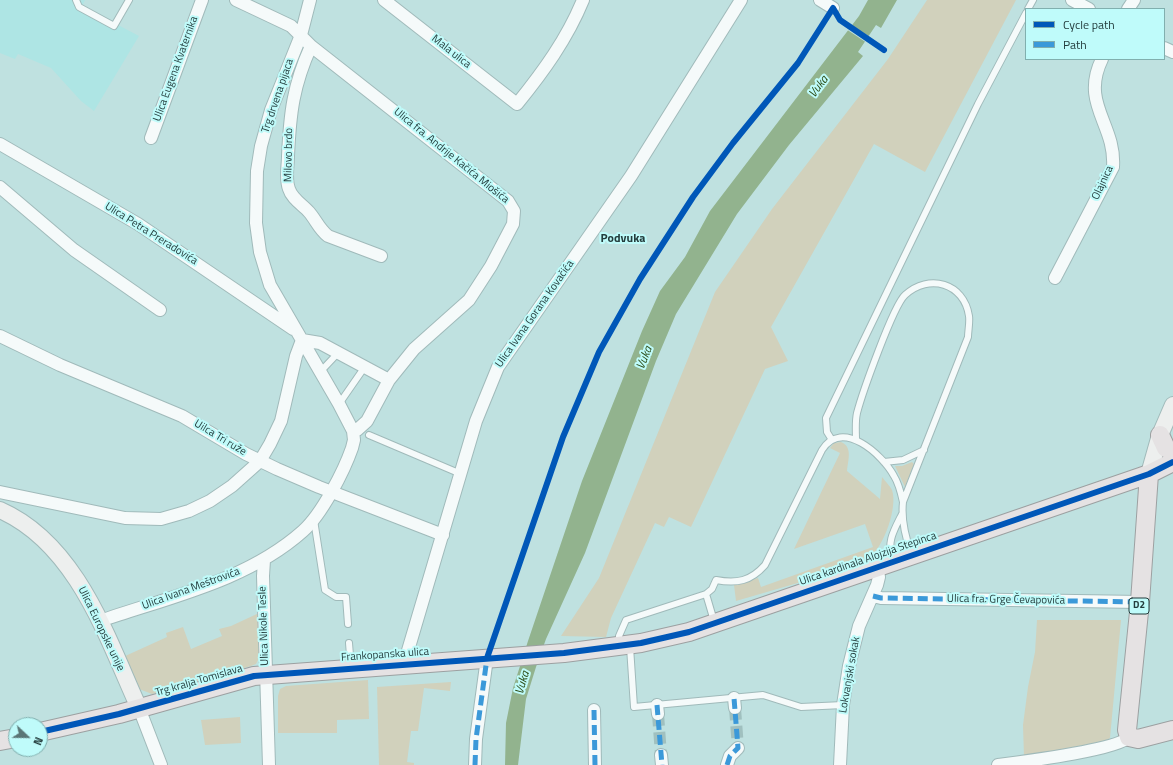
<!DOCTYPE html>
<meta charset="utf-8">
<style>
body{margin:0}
#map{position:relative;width:1173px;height:765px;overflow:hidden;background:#bfe1e0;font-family:"Titillium Web",sans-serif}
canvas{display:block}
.legend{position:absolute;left:1025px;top:8px;width:140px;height:52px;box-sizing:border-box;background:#bffbfa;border:1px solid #81afae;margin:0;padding:5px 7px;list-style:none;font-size:12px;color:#243d3d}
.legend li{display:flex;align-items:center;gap:8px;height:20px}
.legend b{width:20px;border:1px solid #81afae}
.north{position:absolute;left:8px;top:717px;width:40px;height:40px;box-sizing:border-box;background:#bffbfa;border:1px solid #81afae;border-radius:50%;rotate:112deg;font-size:11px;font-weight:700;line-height:16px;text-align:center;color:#243d3d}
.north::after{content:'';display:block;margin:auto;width:14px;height:18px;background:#5a7676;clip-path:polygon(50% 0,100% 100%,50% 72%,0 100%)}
</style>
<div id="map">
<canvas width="1173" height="765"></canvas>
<ul class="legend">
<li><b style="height:5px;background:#0057b8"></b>Cycle path</li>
<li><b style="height:5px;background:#3b99d9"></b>Path</li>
</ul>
<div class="north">N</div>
</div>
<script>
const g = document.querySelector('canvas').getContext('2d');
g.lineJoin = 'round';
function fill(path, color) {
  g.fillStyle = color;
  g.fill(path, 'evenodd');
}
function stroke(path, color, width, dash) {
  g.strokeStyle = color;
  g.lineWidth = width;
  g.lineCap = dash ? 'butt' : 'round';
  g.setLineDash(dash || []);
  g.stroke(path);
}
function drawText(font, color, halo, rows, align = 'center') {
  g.font = font + ' "Titillium Web",sans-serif';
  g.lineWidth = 4;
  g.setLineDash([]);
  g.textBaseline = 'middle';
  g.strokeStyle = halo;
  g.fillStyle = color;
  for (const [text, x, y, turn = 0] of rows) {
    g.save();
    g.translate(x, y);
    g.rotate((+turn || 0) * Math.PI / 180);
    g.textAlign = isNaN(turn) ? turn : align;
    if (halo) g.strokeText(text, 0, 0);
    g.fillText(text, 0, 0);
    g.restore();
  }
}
fill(new Path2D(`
 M0 0H85L82 6 139 36 94 111 81 101 51 68 18 54 15 59 0 53Z`), '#aee5e4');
fill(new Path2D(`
 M927 0H1016L925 172 874 144 771 327 788 361 765 369 691 527 669 517 664 527 655 523 611 618 606 637 561 636 599 578 715 292 772 209 888 59Z
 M841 442C853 447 848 460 847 471L880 499 882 477C885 481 890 486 892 490 898 507 884 546 870 557 866 561 861 563 856 566L736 601 734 585 758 578 761 587 873 547 865 524 794 549 840 453 830 448 834 443Z
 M912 462 914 464 905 487 895 466H902Z
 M259 613V658L256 664 251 666 152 694 139 689 123 657 167 637 166 633 183 627 191 649 222 636 219 629 231 626Z
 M1037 620H1121L1110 738 1105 741 1024 757 1023 725 1028 687 1035 652Z
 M368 680 369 719 337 720V733H278V696L280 689 286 686Z
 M451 682 450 691 424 688 418 731H411L407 762 414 763V765H379L377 687Z
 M240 717 241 743 205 745 201 720Z`), '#d1d1bc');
fill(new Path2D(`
 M868 0H897L881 28 876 25 858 52 863 56 789 145 737 214 676 314 656 361 585 553 546 639 536 667 526 699 518 765H505L506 723 513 688 528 641 582 481 642 331 660 291 685 257 710 211 859 16Z`), '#92b38e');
fill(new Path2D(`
 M850 24 870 37 867 43 846 29Z`), '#bfe1e0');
stroke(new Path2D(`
 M735 708 738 748
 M658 714 661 755`), '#a0c0bf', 12, [12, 6]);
const lane = new Path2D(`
 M76 0 79 7 114 26 129 0
 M1028 9 1033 0
 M321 371 338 353
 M339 404 364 368
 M369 435 461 474
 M832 440 827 432 826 418 978 104 1026 13
 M856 440C856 431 855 422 857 413 862 394 893 306 905 295 929 273 964 283 969 316 970 322 968 331 968 337L903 502C901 520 905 536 911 553
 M884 462 903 460 924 450
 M314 520 325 590 336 597H346L348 624
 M892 561C887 541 893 532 902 514
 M706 594 712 589 716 580C737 584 751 581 765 565L822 450C842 418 882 454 894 476 899 484 901 493 903 502
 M349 643 351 668
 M618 645 619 636 626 620 706 594 714 621
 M630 647 634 707 763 695 801 707 843 705`);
const street = new Path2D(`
 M236 0 291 26 311 46C293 86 290 113 288 156 288 166 285 179 289 189 292 199 303 205 309 212 316 220 319 229 328 236L381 256
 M384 0 517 104C543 72 567 39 583 0
 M820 0 833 8
 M1072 0 1089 9
 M1128 9 1134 0
 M311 46 508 201 514 211 513 224 491 266 469 300 414 349 389 380 367 421 357 430 353 431
 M1164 48 1173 52
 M151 138 202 0
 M0 144 138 224 293 329
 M0 187 74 250 160 310
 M1055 278 1113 167C1116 124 1080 104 1102 59
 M0 336 60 365 182 416 246 454 277 469 319 487 443 535
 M302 340 320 343 389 380
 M0 492 125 518 161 519 189 511 210 501 232 486 260 461 270 444 281 421 296 356 302 340
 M264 560 263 576 269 765
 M873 596 881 598 1140 602
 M100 621C169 597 247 581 303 531 322 514 344 471 352 448L354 440 353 431 339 404 270 285 260 252 256 223 257 171 261 146 271 110 301 35 310 0
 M404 664 476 421 498 367 631 176 741 0
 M734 698 735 708
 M657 705 658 714
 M139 708 161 765
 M594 710 595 765
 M661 755 662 765
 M475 765 476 739 487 658
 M727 765 730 756 738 748
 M840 765 843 705 849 666 859 626 877 585 879 577 877 566
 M998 765C1020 762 1117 750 1129 737`);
const secondary = new Path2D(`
 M1149 474 1160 435 1173 405
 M0 510C77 544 107 638 139 708`);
const primary = new Path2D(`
 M1160 435 1166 448 1173 452
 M1149 474 1140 602 1127 730 1129 737 1138 739 1173 730
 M40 732 119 714 254 676 564 653 641 643 689 632 1149 474 1173 462
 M0 741 16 738`);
stroke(lane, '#a0baba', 8);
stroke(street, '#a0baba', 14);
stroke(secondary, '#a0baba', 18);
stroke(primary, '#9ca0a1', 20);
stroke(lane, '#f5fafa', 6);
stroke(street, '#f5fafa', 12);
stroke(secondary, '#edefee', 16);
stroke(primary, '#e5e2e3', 18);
stroke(new Path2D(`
 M873 596 881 598 1140 602
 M657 705 662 765
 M594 710 595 765
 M475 765 476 739 487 658
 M727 765 730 756 738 748 734 698`), '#3b99d9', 5, [10, 5]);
stroke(new Path2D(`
 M487 658 563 437 599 352 640 279 693 197 733 143 798 63 833 8 840 20 884 50
 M40 732 119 714 254 676 564 653 641 643 689 632 1149 474 1173 462`), '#0057b8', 6);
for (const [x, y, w] of [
 [1139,606,20]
]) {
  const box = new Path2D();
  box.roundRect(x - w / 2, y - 8, w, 16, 3);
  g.fillStyle = '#bffbfa';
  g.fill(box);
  stroke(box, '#243d3d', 1);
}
drawText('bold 10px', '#243d3d', null, [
 ["D2",1139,606]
]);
drawText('11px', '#243d3d', '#bffbfa', [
 ["Mala ulica",451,52,38],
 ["Ulica Eugena Kvaternika",176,69,-70],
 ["Trg drvena pijaca",278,96,-71],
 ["Milovo brdo",289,155,-89],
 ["Ulica fra. Andrije Kačića Miošića",451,156,39],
 ["Olajnica",1103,183,-65],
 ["Ulica Petra Preradovića",151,234,32],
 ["Ulica Ivana Gorana Kovačića",535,314,-55],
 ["Uilca Tri ruže",220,438,31],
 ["Ulica kardinala Alojzija Stepinca",868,559,-19],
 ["Ulica Ivana Meštrovića",191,589,-20],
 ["Ulica fra. Grge Čevapovića",1006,600,1],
 ["Ulica Nikole Tesle",264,626,-92],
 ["Ulica Europske unije",101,629,64],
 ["Frankopanska ulica",385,655,-4],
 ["Lokvanjski sokak",850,675,-80],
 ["Trg kralja Tomislava",199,681,-16]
]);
drawText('italic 12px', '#2a4913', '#bffbfa', [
 ["Vuka",819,87,-53],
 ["Vuka",645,358,-68],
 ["Vuka",523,683,-74]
]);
drawText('bold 12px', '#243d3d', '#bffbfa', [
 ["Podvuka",623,239]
]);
</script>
